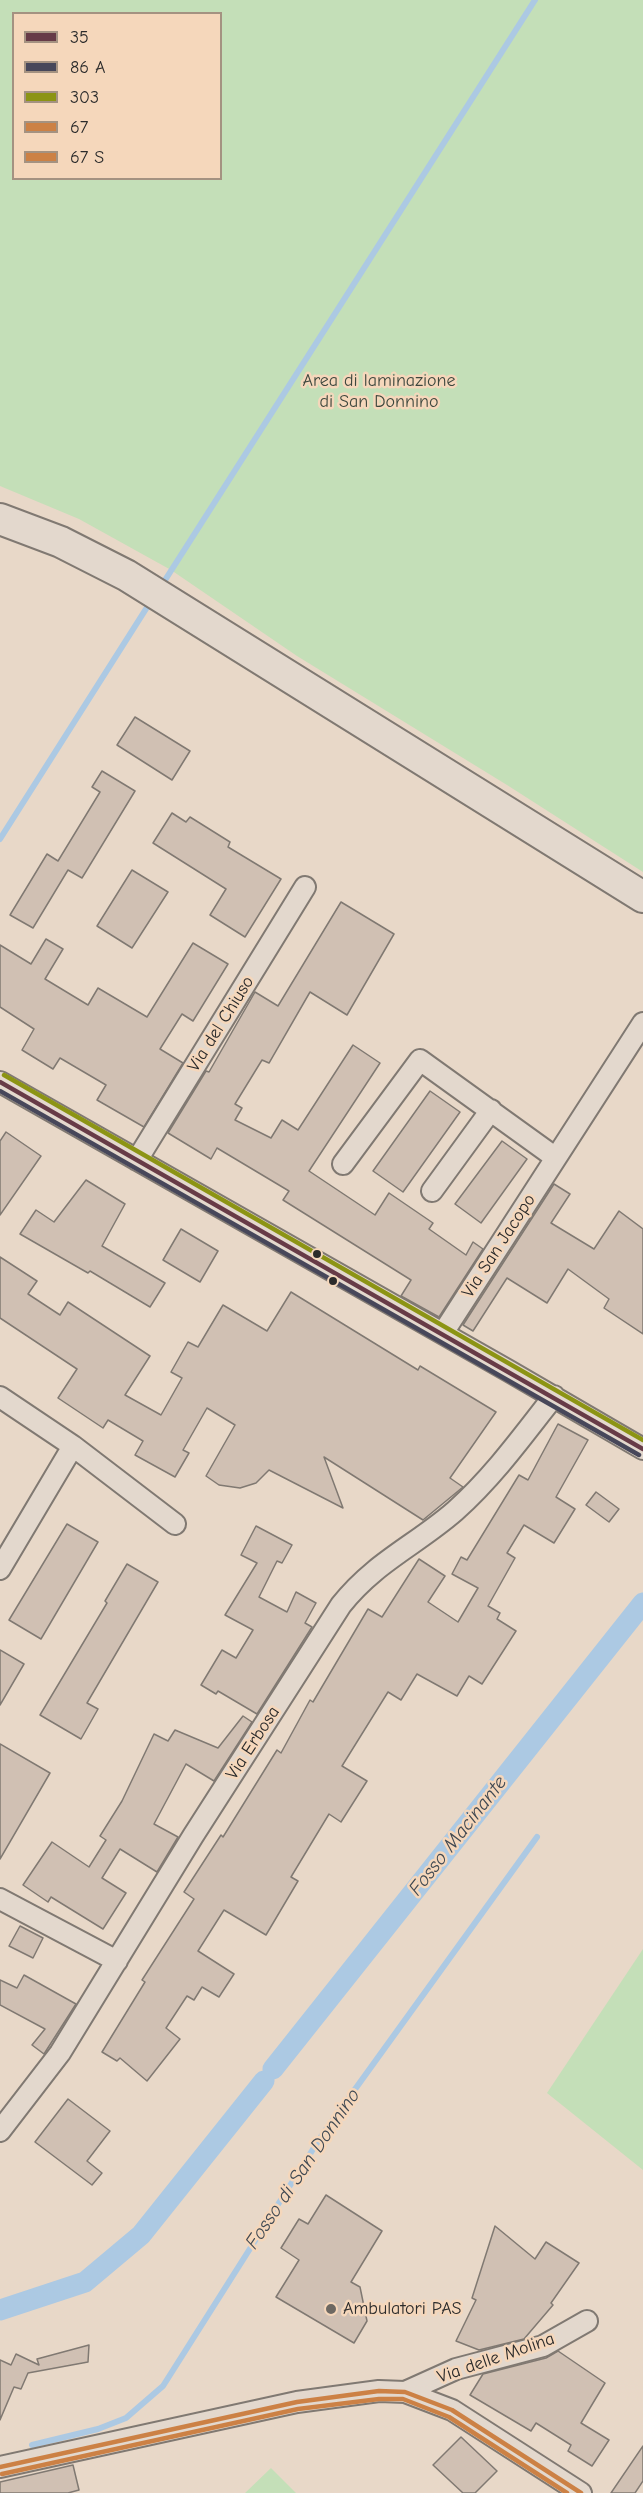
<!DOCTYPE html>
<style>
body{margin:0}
#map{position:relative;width:643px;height:2493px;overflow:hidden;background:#e8d8c8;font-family:"Comic Neue",sans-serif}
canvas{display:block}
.legend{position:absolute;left:12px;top:12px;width:210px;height:168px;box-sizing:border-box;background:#f5d7bb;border:2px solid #a49281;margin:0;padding:8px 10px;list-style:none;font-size:18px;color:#2b2b2b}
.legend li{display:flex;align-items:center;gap:12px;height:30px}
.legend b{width:30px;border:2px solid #a49281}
</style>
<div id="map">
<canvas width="643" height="2493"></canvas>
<ul class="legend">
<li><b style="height:8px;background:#673b47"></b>35</li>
<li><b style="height:8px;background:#47475a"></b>86 A</li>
<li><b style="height:8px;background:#8c9414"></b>303</li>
<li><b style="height:8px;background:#cc8145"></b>67</li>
<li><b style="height:8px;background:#cc8145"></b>67 S</li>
</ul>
</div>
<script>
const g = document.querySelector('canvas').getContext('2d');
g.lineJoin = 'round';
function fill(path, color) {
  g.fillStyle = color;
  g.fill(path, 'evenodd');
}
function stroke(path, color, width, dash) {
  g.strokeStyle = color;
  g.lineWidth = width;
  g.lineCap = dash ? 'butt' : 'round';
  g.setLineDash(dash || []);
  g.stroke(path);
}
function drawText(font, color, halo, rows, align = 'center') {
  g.font = font + ' "Comic Neue",sans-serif';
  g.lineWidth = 5;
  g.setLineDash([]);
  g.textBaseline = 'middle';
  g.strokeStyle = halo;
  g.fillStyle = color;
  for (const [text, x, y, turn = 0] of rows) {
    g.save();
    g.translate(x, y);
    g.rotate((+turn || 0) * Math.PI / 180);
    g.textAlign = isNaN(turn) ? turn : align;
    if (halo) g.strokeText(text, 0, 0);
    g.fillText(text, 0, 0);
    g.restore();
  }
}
fill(new Path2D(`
 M0 0H643V872L507 785 297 656 171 570 79 519 0 486ZM14 14H220V178H14Z
 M643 1949V2170L547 2093Z
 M271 2468 296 2493H245Z`), '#c4dfb8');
stroke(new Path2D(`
 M160 588 535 0
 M0 839 151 601
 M32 2445 98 2429 126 2418 163 2386 322 2135 537 1837`), '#acc9e3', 6);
stroke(new Path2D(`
 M273 2069 643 1603
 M0 2310 85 2282 141 2235 264 2081`), '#acc9e3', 21);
const building = new Path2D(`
 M135 717 190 751 172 780 117 745Z
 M102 771 135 791 82 878 68 870 33 928 10 915 47 854 58 861 100 792 92 787Z
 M172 813 186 822 190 817 230 842 228 847 281 879 245 937 210 915 226 889 153 843Z
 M132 870 168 892 132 948 97 926Z
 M341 902 394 934 347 1015 310 992 269 1063 262 1060 235 1104 242 1108 235 1120 271 1138 282 1120 298 1130 353 1045 380 1063 309 1171 375 1215 389 1193 433 1223 429 1229 466 1255 473 1242 483 1249 439 1317 401 1296 411 1280 283 1200 289 1191 217 1148 211 1159 168 1133 206 1071 209 1072 255 992 278 1006Z
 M46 939 63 949 45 979 88 1005 98 988 147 1017 193 943 228 964 193 1021 182 1014 160 1049 183 1063 144 1127 97 1100 106 1085 60 1058 53 1069 22 1050 34 1029 0 1007V945L31 964Z
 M430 1091 460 1112 403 1192 373 1171Z
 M6 1132 41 1156 0 1215V1141Z
 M502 1141 527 1159 481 1223 455 1204Z
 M86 1180 125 1204 102 1246 165 1283 150 1307 90 1271 88 1273 20 1234 36 1210 54 1222Z
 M554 1184 570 1194 551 1223 594 1249 619 1211 643 1229V1334L604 1308 609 1299 568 1269 547 1303 507 1278 473 1331 463 1325Z
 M181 1229 218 1251 200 1282 163 1260Z
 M0 1257 37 1281 28 1294 60 1315 68 1302 150 1356 125 1395 161 1415 182 1378 171 1372 188 1342 198 1347 223 1305 267 1331 291 1292 418 1370 420 1366 496 1412 450 1478 463 1487 423 1520 324 1457 343 1508 269 1470 256 1483 240 1488 219 1485 206 1476 235 1425 207 1408 183 1450 189 1453 175 1477 135 1455 143 1441 108 1420 103 1428 58 1398 77 1369 0 1318Z
 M558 1424 588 1440 556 1497 575 1509 554 1543 524 1525 507 1553 515 1558 488 1606 500 1613 497 1619 516 1631 482 1684 469 1676 457 1696 417 1674 401 1700 388 1692 342 1766 367 1781 341 1822 329 1814 291 1877 298 1881 266 1935 224 1910 198 1951 234 1974 219 1997 202 1987 194 2000 187 1996 166 2028 180 2039 147 2081 120 2058 117 2061 102 2052 145 1982 142 1980 194 1899 184 1892 221 1835 223 1837 277 1750 281 1753 310 1700 313 1702 368 1609 382 1617 419 1559 445 1576 428 1602 458 1622 478 1588 452 1574 461 1557 467 1560 519 1475 528 1480Z
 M596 1492 619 1509 609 1522 586 1505Z
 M67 1524 98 1542 41 1639 9 1620Z
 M256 1526 292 1545 282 1563 277 1561 259 1597 287 1612 296 1592 316 1603 305 1623 312 1627 257 1714 218 1691 216 1694 201 1685 222 1650 236 1658 253 1630 225 1615 257 1563 241 1555Z
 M127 1564 158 1582 87 1703 98 1709 81 1739 40 1715 107 1603 105 1601Z
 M0 1650 24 1664 0 1705Z
 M243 1716 252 1722 214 1781 186 1764 154 1824 178 1837 157 1872 120 1849 102 1878 126 1893 103 1929 51 1897 48 1902 23 1885 52 1842 89 1867 106 1840 100 1836 122 1801 154 1734 168 1741 175 1730 218 1748Z
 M0 1744 50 1773 0 1859Z
 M20 1926 43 1938 33 1958 9 1946Z
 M24 1975 76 2004 44 2054 32 2045 45 2029 0 2005V1980L17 1988Z
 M68 2099 110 2131 87 2161 102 2173 92 2185 35 2142Z
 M326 2195 382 2231 351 2282 360 2287 367 2321 354 2343 276 2297 299 2260 281 2248 299 2219 308 2224Z
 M495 2226 535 2259 546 2242 579 2263 551 2303 553 2305 524 2339 479 2350 456 2341 476 2300 472 2298Z
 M89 2345 88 2362 28 2373 21 2389 14 2387 0 2420V2360L11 2365 16 2354 39 2365 37 2359Z
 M558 2351 605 2383 581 2423 609 2440 592 2466 568 2451 571 2445 536 2423 531 2431 470 2395 483 2374 546 2358Z
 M461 2437 497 2471 475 2493H463L433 2465Z
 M643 2446V2481L635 2493H611Z
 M73 2465 79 2490 68 2493H0V2482Z`);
fill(building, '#d0c0b3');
stroke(building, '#807972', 1.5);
const minor = new Path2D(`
 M0 1082 509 1371 643 1449
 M137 1160 305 887
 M343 1164 420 1060 556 1158
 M432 1191 491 1110
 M443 1333 643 1023
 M0 1397 73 1446 0 1569
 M73 1446 175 1524
 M0 1899 117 1961
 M0 2131 60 2053 193 1836 341 1605C375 1562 416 1545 455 1511 493 1477 522 1437 554 1396
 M405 2392 456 2369 543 2346 587 2321
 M0 2467 297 2402 379 2391 405 2392 452 2410 581 2493`);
const primary = new Path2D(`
 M0 519 61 542 126 575 643 897`);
stroke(minor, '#807972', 24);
stroke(primary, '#807972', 34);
stroke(minor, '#e3d8cd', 20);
stroke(primary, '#e3d8cd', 30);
stroke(new Path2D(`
 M0 1082 643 1449`), '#673b47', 4.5);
stroke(new Path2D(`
 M0 1091 639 1455`), '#47475a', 4.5);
stroke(new Path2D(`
 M4 1075 643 1440`), '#8c9414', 4.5);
stroke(new Path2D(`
 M0 2467 297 2402 379 2391 405 2392 452 2410 581 2493`), '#cc8145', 4.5);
stroke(new Path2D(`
 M2 2474 298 2409 379 2399H403L449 2417 567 2493`), '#cc8145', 4.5);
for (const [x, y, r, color] of [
 [317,1254,5,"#2b2b2b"],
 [333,1281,5,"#2b2b2b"],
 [331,2309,6,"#6d6862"]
]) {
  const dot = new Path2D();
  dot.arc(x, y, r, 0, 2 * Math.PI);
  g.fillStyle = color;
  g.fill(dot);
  stroke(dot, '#f5d7bb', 2);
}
drawText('18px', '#3d473e', '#f5d7bb', [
 ["Area di laminazione",379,381],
 ["di San Donnino",379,402]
]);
drawText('18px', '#2b2b2b', '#f5d7bb', [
 ["Via del Chiuso",221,1024,-58],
 ["Via San Jacopo",499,1246,-57],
 ["Via Erbosa",253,1743,-57],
 ["Via delle Molina",496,2358,-19]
]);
drawText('18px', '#2b2b2b', '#f5d7bb', [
 ["Ambulatori PAS",343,2309]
], 'left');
drawText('italic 20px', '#404952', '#f5d7bb', [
 ["Fosso Macinante",458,1836,-52],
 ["Fosso di San Donnino",303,2169,-56]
]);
</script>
